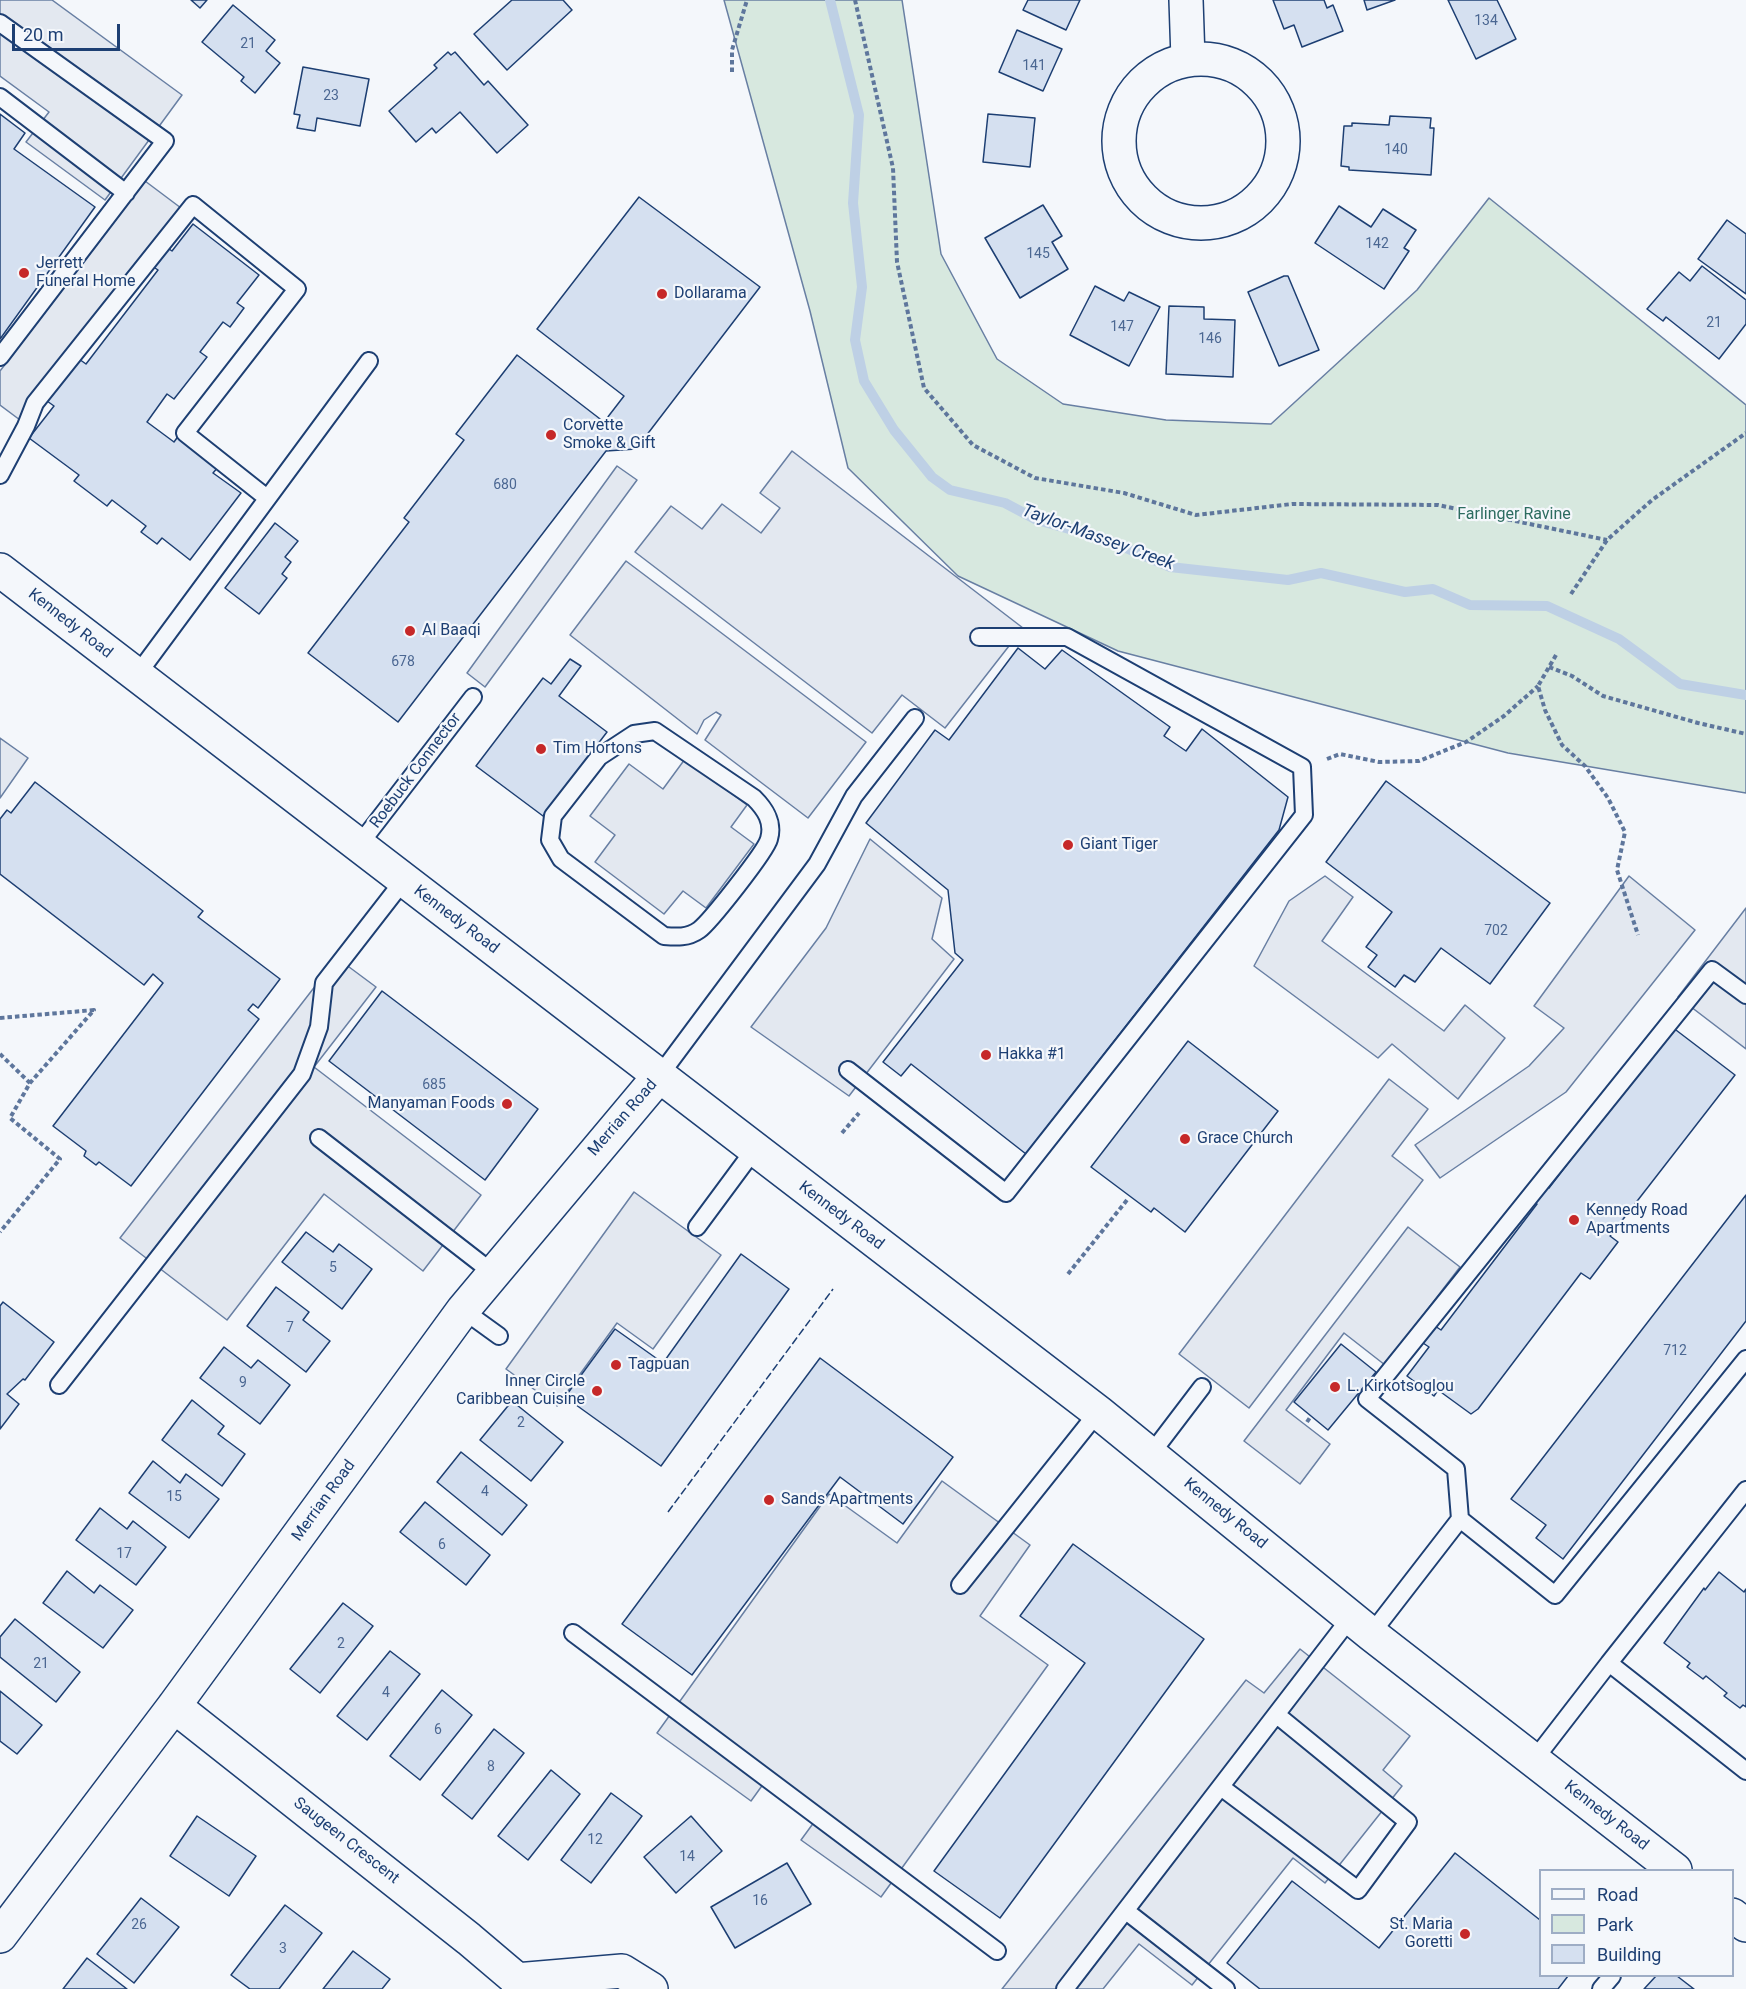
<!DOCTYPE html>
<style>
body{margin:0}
#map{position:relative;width:1746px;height:1989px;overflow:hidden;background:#f4f7fb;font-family:Roboto,sans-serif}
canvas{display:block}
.legend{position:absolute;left:1539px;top:1869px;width:195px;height:108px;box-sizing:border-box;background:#f4f7fb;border:2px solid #9eadc5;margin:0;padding:8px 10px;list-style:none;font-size:18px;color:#1d3f73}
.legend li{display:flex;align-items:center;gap:12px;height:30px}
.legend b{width:30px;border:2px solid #9eadc5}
.scale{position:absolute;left:12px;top:24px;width:108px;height:27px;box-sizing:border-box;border:3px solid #1d3f73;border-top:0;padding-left:8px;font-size:18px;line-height:21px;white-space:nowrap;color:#1d3f73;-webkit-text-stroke:4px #f4f7fb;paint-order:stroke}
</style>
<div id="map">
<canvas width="1746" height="1989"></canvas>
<ul class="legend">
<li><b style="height:8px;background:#f4f7fb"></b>Road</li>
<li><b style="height:16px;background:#d7e8df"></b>Park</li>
<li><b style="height:16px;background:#d5e0f0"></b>Building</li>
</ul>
<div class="scale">20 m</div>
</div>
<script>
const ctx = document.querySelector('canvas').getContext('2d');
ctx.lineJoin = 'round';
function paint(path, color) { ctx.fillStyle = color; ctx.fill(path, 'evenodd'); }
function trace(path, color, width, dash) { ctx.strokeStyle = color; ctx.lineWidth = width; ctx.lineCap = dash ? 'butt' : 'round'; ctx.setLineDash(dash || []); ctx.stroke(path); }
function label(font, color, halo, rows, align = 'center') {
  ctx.font = font + ' Roboto,sans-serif'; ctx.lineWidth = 4.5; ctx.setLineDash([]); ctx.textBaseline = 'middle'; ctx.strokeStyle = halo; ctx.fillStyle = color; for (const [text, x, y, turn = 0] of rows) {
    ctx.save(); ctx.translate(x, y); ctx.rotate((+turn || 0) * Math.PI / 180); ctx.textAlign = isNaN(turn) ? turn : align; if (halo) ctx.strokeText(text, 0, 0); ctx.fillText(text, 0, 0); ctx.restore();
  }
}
const green = new Path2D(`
 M724,0H902L941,254L997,359L1063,404L1166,420L1271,424L1417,290L1489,198L1746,405V793L1508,753L1118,651L958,576L848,468L810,311Z`);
paint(green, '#d7e8df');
trace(green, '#687fa3', 1.5);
const parking = new Path2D(`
 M0,0H52L182,95L105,200L26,142L49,112L0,76Z
 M145,181L181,208L20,420L0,405V371Z
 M792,451L1023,628L945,728L902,695L872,733L635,552L671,506L702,529L722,504L761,533L780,508L760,493Z
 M617,466L637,480L485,687L467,673Z
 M626,561L866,742L808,818L705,740L721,715L716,712L704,720L697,734L570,635Z
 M0,738L28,758L0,798Z
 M685,759L747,805L731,827L754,844L706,908L683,891L664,914L595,862L615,835L590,816L629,764L663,789Z
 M870,839L942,898L932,939L954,959L849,1096L751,1027L826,928Z
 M1325,876L1353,897L1322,941L1444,1031L1465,1005L1505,1038L1458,1099L1392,1044L1378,1058L1254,966L1289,901Z
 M1629,876L1695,930L1566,1092L1440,1178L1415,1145L1529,1066L1564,1028L1534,1006Z
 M1746,908V1049L1678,997Z
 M337,958L376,987L314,1067L481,1195L423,1271L324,1194L227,1320L120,1238Z
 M1389,1079L1428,1109L1392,1156L1423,1180L1249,1408L1179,1354Z
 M634,1192L721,1255L653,1349L617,1323L557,1406L506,1369Z
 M1408,1227L1460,1267L1385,1365L1344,1333L1286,1410L1330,1444L1300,1484L1244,1441Z
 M942,1481L1030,1545L980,1616L1048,1665L881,1897L801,1840L820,1814L769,1776L751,1801L657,1733L829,1494L897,1543Z
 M1300,1649L1410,1736L1383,1770L1402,1786L1325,1883L1293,1858L1192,1985L1139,1944L1103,1989H1002L1246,1680L1264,1693Z`);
paint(parking, '#e3e8f0');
trace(parking, '#687fa3', 1.5);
trace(new Path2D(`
 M830,0L859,115L853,203L862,287L855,340L864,381L894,430L932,477L950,490L1005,503L1037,520L1105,539L1170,567L1288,580L1321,573L1405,592L1433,589L1470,605L1547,606L1619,639L1680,684L1746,695`), '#bed0e5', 10);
const building = new Path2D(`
 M191,0H207L200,8Z
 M512,0H563L572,10L507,70L474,34Z
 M1028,0H1080L1066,30L1023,10Z
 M1273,0H1324L1327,8L1333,5L1343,31L1302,47L1294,25L1284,29Z
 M1364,0H1395L1367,10Z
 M1448,0H1497L1516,39L1476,59Z
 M233,5L275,40L266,51L280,63L255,93L241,81L244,77L202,42Z
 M1017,30L1062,49L1043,91L999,72Z
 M448,52L451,55L455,52L484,85L488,81L528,125L497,153L460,112L436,133L432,128L416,142L389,111L437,68L434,65Z
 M303,67L369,79L360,126L317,118L315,131L297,128L300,115L294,114Z
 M0,114L25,133L14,149L95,207L0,339Z
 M988,114L1035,118L1030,167L983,162Z
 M1390,116L1431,118L1430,128H1434L1431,175L1349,170V167L1341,166L1344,126H1352V123L1389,125Z
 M639,197L760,287L636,449L606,451L398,722L308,653L409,522L404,518L464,440L456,434L517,355L604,422L624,396L537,329Z
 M1043,205L1062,236L1052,242L1068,269L1020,298L985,238Z
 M1339,206L1371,227L1383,209L1416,230L1404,248L1409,251L1384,289L1315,243Z
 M1727,220L1746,234V294L1698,259Z
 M193,224L259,275L237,303L244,308L230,327L223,322L200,352L207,357L174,399L167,394L147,422L174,442L179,435L219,466L213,473L241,493L190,560L162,538L157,544L141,532L146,526L112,500L107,506L74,481L79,475L29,438L54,406L47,401L79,359L86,364L158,270L152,266L166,247L172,251Z
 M1702,266L1746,300V324L1719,359L1666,317L1663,321L1647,309L1679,272L1690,281Z
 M1284,276H1288L1319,350L1279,366L1248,292Z
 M1095,286L1124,301L1129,292L1160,307L1129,366L1070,335Z
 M1169,306L1204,307V319L1235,320L1233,377L1166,374Z
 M275,523L298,541L285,557L291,562L282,574L287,578L259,614L225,588Z
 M1018,648L1045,669L1062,650L1170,727L1164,736L1186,751L1202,729L1288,797L1279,830L1026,1154L911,1064L901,1076L883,1062L963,960L955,953L948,890L866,823L935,730L949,740Z
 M570,659L581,666L559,696L607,732L543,816L476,766L543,678L551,684Z
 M1386,781L1550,903L1490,984L1441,948L1415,982L1404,975L1395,987L1368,967L1377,955L1366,947L1392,912L1326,862Z
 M35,782L203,911L198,917L280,979L258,1008L253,1004L248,1010L259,1019L131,1186L99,1162L96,1165L84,1156L86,1151L53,1126L163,983L153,974L144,985L0,874V819L7,810L11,813Z
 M382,991L538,1109L485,1180L329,1061Z
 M1672,1027L1735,1075L1610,1236L1618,1242L1590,1279L1581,1273L1478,1409L1471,1414L1438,1390L1434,1396L1407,1376L1429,1347L1423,1343L1425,1339L1435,1326L1441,1330L1537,1204L1531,1199L1543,1184L1549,1188Z
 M1188,1041L1278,1111L1185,1232L1154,1208L1151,1212L1091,1167Z
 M1746,1195V1321L1563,1559L1536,1538L1546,1525L1511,1499Z
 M306,1232L333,1252L339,1244L372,1269L342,1309L282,1262Z
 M741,1254L789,1289L661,1466L565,1397L615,1329L663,1363Z
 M276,1287L309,1312L303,1320L330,1341L306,1372L247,1326Z
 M3,1302L54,1342L25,1380L23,1379L7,1394L19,1404L0,1429V1306Z
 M1341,1344L1376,1372L1328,1430L1294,1402Z
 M224,1347L251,1368L258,1360L290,1385L260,1424L200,1378Z
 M820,1358L953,1457L903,1524L840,1477L692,1675L622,1624Z
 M192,1400L224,1426L218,1434L245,1454L222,1486L162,1440Z
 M512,1401L563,1442L531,1481L480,1440Z
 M461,1452L527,1505L502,1535L437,1482Z
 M153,1461L180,1483L186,1474L219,1499L189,1538L129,1493Z
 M425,1502L490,1555L466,1585L400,1532Z
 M100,1508L127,1529L133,1521L166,1547L136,1585L76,1540Z
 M1073,1544L1204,1639L1000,1918L934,1871L1085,1663L1020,1616Z
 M67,1571L94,1593L100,1585L133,1610L103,1648L43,1603Z
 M1719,1572L1744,1592L1746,1589V1707L1743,1705L1740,1708L1724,1696L1727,1693L1706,1676L1703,1679L1687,1667L1690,1663L1664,1643L1704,1588L1705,1590Z
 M343,1603L373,1626L320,1693L290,1669Z
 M15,1619L80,1672L56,1702L0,1657V1637Z
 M390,1651L420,1674L367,1740L337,1716Z
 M442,1690L472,1715L420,1780L390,1756Z
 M0,1691L42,1725L17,1754L0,1741Z
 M494,1729L524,1753L472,1819L442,1795Z
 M551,1770L580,1794L528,1860L498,1836Z
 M611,1793L642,1816L591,1883L561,1860Z
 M197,1816L256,1856L229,1896L170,1856Z
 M691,1816L722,1851L676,1893L644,1857Z
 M1455,1853L1540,1920V1976H1568L1558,1989H1260L1227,1963L1292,1881L1379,1948Z
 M787,1863L811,1904L735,1948L711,1907Z
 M141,1898L179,1927L134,1983L97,1954Z
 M285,1905L322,1933L279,1989H250L231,1975Z
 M353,1951L390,1979L382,1989H323Z
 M87,1958L127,1989H63Z
 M1656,1976H1677L1694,1989H1644Z`);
paint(building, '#d5e0f0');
trace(building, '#1d3f73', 1.5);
const lane = new Path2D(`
 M0,23L165,141L0,357
 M0,97L126,193
 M0,475L26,426L35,403L193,205L297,289L185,433L267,498
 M137,675L369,361
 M655,731L754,798C765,809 774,822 769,839C766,851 710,922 699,930C688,938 676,937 664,936L561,859L550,840L553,816L599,757L634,734Z
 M359,845L473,697
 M848,1070L1006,1193L1304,815L1302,767L1067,637H979
 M660,1075L817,864L854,796L915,718
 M319,1138L493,1273
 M697,1227L754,1150
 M463,1310L499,1336
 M59,1385L302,1074L319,1027L324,983L404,880
 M1151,1454L1202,1387
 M1746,1490L1609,1663L1746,1771
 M1460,1519L1456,1469L1367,1399L1712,970L1746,995
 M960,1585L1098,1412
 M573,1633L997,1951
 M1371,1634L1460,1519L1555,1595L1746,1359
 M1534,1760L1609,1663
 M1221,1787L1358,1890L1408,1822L1277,1715
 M1126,1911L1226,1989
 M1065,1989L1351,1617
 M1601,1989L1612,1976`);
const street = new Path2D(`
 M1186,0L1188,59
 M1119 141a82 82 0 1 1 164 0a82 82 0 1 1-164 0Z
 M174,1706L469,1939L528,1989
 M0,1936L174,1706L463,1310L660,1075
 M516,1980L622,1971L651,1989`);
const secondary = new Path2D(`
 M0,570L1098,1412L1371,1634L1675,1870
 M1732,1915L1746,1925`);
trace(lane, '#1d3f73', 20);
trace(street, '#1d3f73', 36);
trace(secondary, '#1d3f73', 36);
trace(new Path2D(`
 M855,0L893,168L897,262L924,388L973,445L1035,478L1124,493L1196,515L1292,504L1438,505L1607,540
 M732,72V50L747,0
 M1571,594L1607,540L1652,500L1746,433
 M1556,655L1538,686L1545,710L1562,745L1585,766L1608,798L1625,832L1617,870L1638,935
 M1549,667L1572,676L1603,696L1698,723L1746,734
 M1327,759L1340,754L1379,762L1419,761L1466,742L1504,716L1538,686
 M0,1018L94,1010L30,1083L10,1118L60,1159L0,1232
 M0,1054L30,1083
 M842,1133L859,1113
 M1068,1274L1127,1200
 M1307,1422L1311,1416`), '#5e769c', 4, [4.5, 3]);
trace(lane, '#f4f7fb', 16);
trace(street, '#f4f7fb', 33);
trace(secondary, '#f4f7fb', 33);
trace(new Path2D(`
 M668,1512L833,1289`), '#1d3f73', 1.5, [8, 3]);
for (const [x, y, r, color] of [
 [24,273,6,"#c62828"],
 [662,294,6,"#c62828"],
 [551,435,6,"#c62828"],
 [410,631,6,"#c62828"],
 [541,749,6,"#c62828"],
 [1068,845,6,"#c62828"],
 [986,1055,6,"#c62828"],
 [507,1104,6,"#c62828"],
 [1185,1139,6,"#c62828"],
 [1574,1220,6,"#c62828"],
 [616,1365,6,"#c62828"],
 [1335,1387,6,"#c62828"],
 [597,1391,6,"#c62828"],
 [769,1500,6,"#c62828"],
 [1465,1934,6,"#c62828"]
]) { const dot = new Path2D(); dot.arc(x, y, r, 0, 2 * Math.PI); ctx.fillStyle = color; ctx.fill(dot); trace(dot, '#f4f7fb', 2); }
label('14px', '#4b6792', null, [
 ["134",1486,21],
 ["21",248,44],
 ["141",1034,66],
 ["23",331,96],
 ["140",1396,150],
 ["142",1377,244],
 ["145",1038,254],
 ["21",1714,323],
 ["147",1122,327],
 ["146",1210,339],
 ["680",505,485],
 ["678",403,662],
 ["702",1496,931],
 ["685",434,1085],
 ["5",333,1268],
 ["7",290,1328],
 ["712",1675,1351],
 ["9",243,1383],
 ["2",521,1423],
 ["4",485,1492],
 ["15",174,1497],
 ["6",442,1545],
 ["17",124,1554],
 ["2",341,1644],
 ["21",41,1664],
 ["4",386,1693],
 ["6",438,1730],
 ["8",491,1767],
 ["12",595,1840],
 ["14",687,1857],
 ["16",760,1901],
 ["26",139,1925],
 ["3",283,1949]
]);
label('16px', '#1d3f73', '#f4f7fb', [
 ["Jerrett",36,264],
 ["Funeral Home",36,282],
 ["Dollarama",674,294],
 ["Corvette",563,426],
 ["Smoke & Gift",563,444],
 ["Al Baaqi",422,631],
 ["Tim Hortons",553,749],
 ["Giant Tiger",1080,845],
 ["Hakka #1",998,1055],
 ["Manyaman Foods",495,1104,"right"],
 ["Grace Church",1197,1139],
 ["Kennedy Road",1586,1211],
 ["Apartments",1586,1229],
 ["Tagpuan",628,1365],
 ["Inner Circle",585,1382,"right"],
 ["Caribbean Cuisine",585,1400,"right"],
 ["L. Kirkotsoglou",1347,1387],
 ["Sands Apartments",781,1500],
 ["St. Maria",1453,1925,"right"],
 ["Goretti",1453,1943,"right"]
], 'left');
label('16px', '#2c6c60', '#f4f7fb', [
 ["Farlinger Ravine",1514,515]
]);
label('16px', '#1d3f73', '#f4f7fb', [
 ["Kennedy Road",70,624,38],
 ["Roebuck Connector",416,771,-53],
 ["Kennedy Road",456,920,37],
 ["Merrian Road",623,1118,-49],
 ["Kennedy Road",841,1216,37],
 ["Merrian Road",324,1501,-54],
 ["Kennedy Road",1225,1514,39],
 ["Kennedy Road",1606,1816,38],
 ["Saugeen Crescent",346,1841,38]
]);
label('italic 18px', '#1d3f73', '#f4f7fb', [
 ["Taylor-Massey Creek",1098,538,20]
]);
</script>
